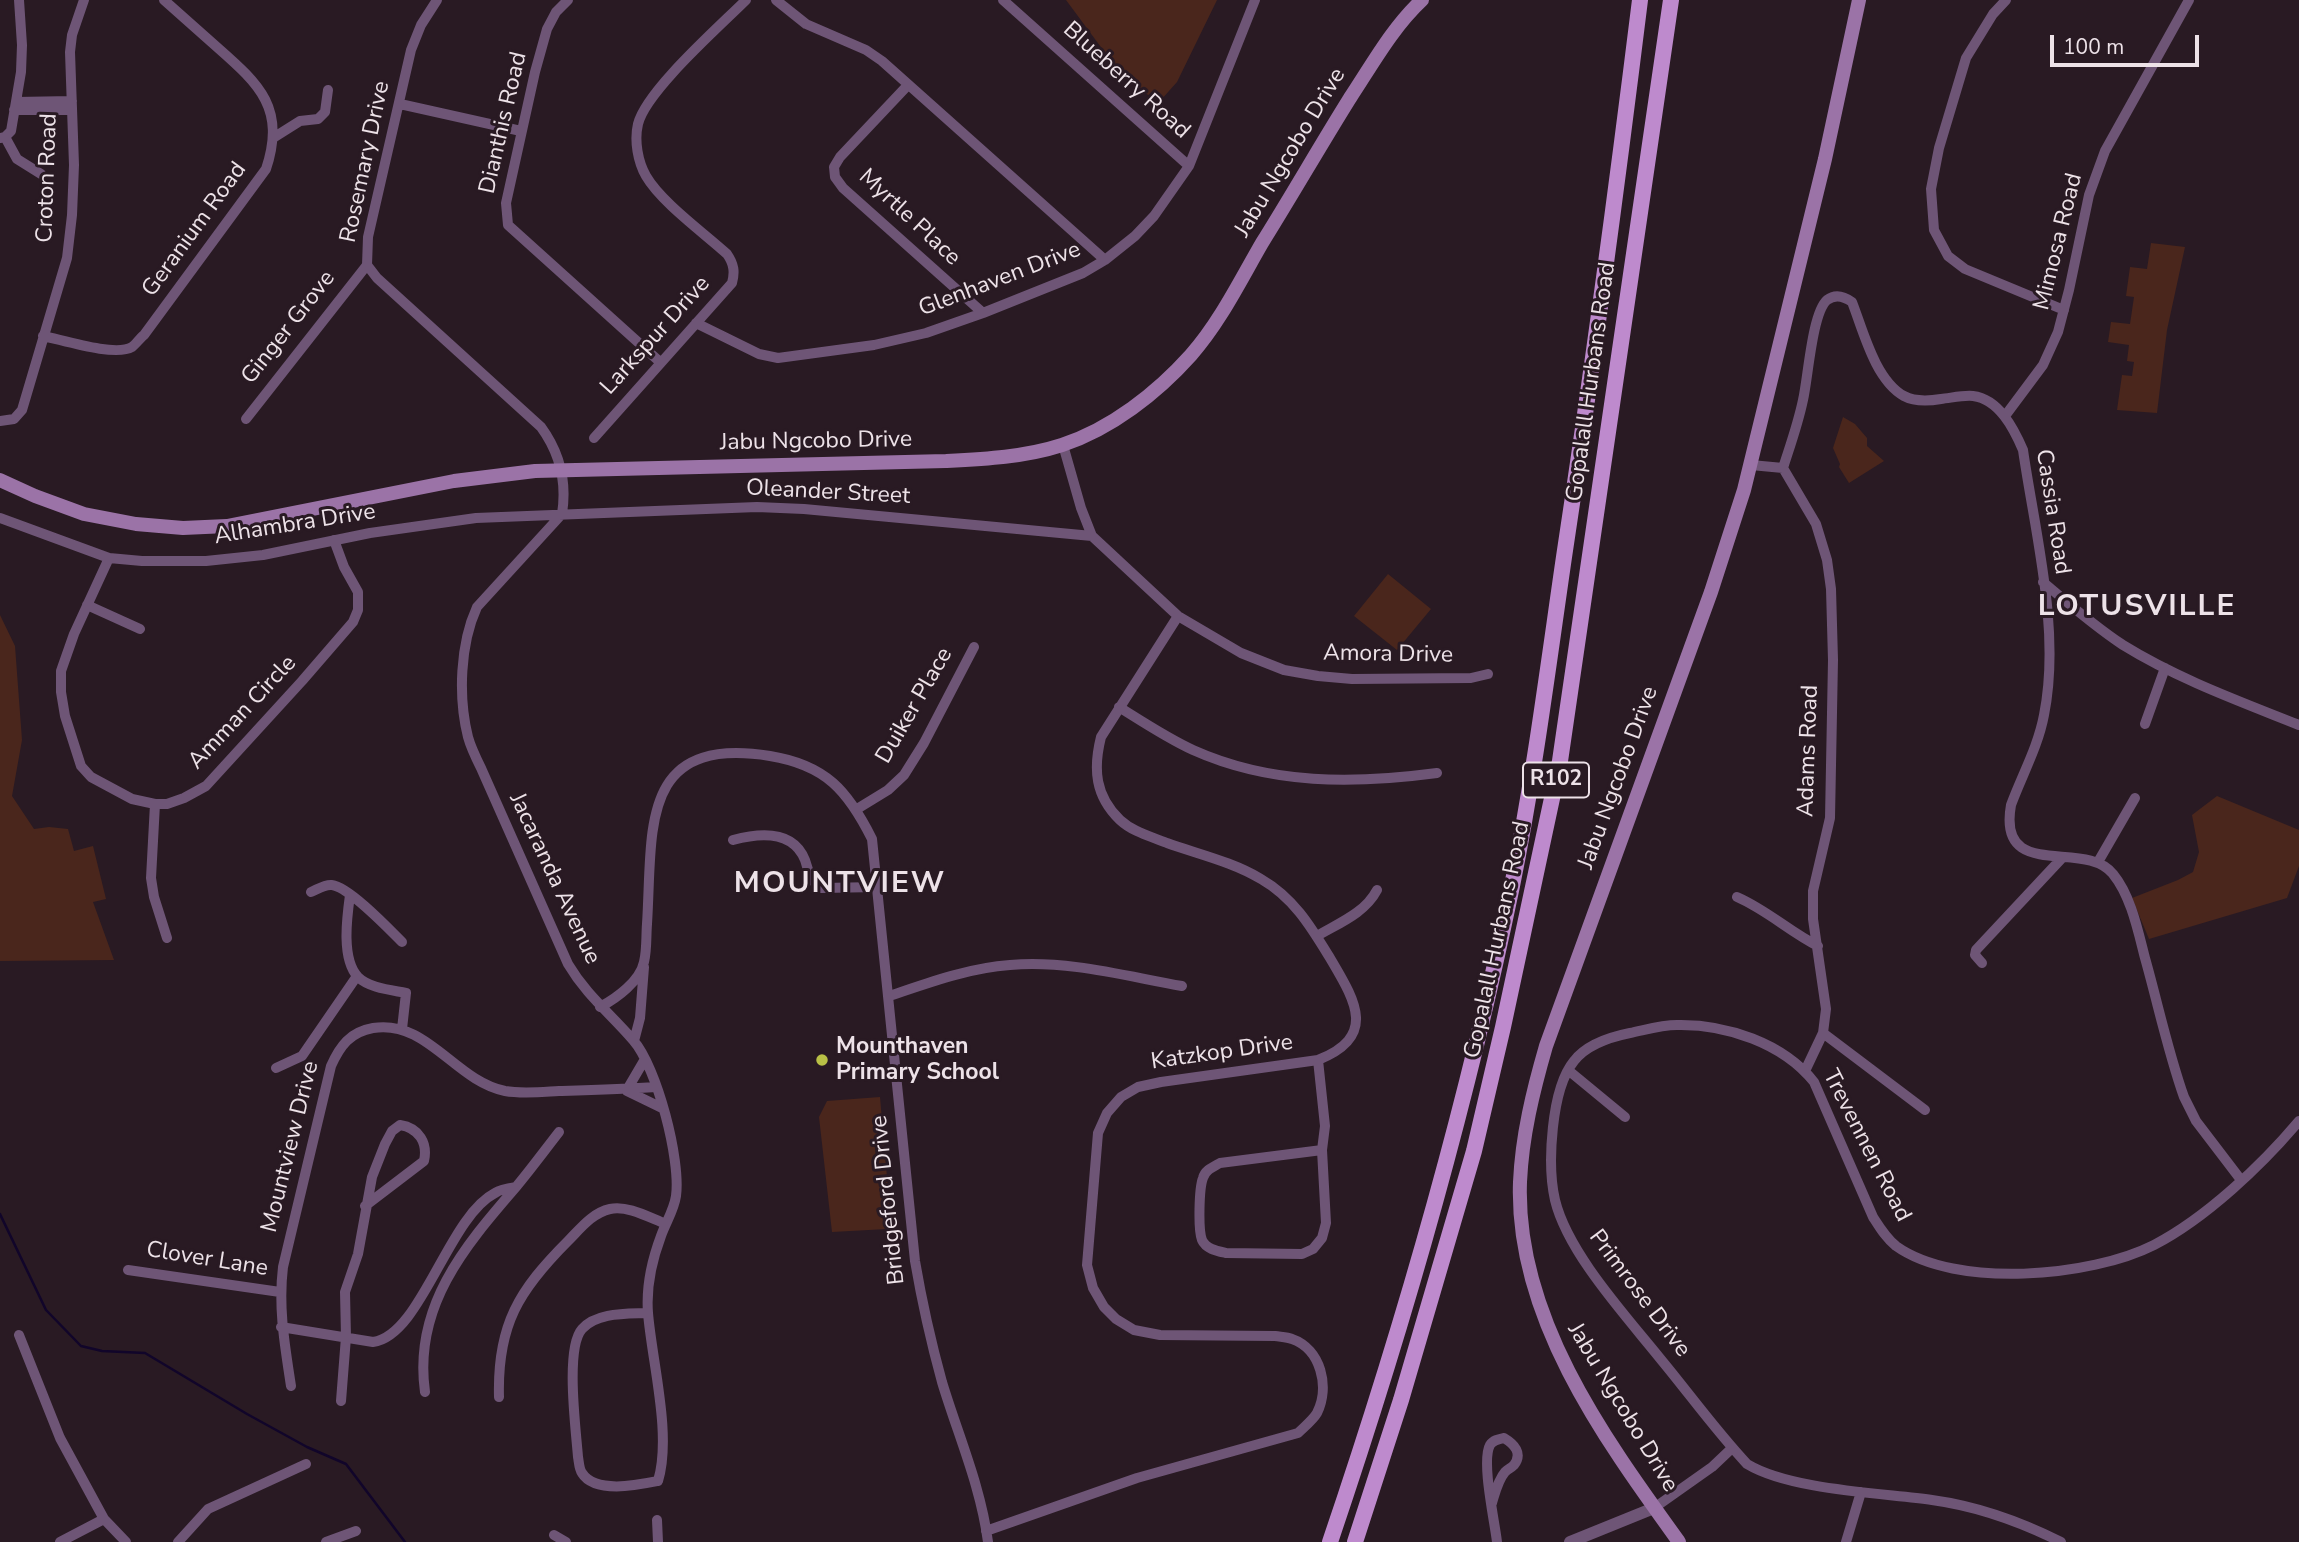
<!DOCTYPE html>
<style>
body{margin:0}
#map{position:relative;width:2299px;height:1542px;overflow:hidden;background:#291a23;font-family:"Nunito Sans",sans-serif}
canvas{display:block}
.scale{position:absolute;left:2050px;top:35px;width:149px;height:32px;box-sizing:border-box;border:4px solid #ede2e8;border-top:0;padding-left:9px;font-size:21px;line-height:24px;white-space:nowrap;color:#ede2e8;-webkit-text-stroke:5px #291a23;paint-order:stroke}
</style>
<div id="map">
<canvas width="2299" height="1542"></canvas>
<div class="scale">100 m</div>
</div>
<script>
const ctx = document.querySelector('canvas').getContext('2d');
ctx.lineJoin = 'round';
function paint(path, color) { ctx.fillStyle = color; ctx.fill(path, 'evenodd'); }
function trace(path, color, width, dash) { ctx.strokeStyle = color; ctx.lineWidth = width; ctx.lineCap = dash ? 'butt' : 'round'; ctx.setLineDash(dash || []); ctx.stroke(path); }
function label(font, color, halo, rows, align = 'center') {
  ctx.font = font + ' "Nunito Sans",sans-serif'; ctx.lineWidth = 6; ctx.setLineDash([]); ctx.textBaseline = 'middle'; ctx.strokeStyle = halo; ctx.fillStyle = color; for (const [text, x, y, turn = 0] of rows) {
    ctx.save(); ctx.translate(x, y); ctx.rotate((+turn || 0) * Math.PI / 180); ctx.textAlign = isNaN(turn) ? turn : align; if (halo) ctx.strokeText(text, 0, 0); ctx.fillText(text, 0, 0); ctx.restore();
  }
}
paint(new Path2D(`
 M1066,0H1217L1177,82L1161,100L1139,91L1109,58Z
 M2151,243L2185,247L2167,330L2157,413L2117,410L2122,375L2132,376L2134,362L2127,361L2129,345L2108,342L2111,322L2130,324L2134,297L2126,296L2130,267L2147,269Z
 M1843,417L1855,424L1867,438V446L1884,461L1849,483L1839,467L1840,464L1833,448Z
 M1388,574L1431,609L1397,650L1354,616Z
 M0,615L15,646L22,740L12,796L34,829L49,827L68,829L74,851L93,846L106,899L93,902L114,960L0,961Z
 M2217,796L2299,830V866L2287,898L2149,939L2132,898L2178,880L2193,872L2199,852L2192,815Z
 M880,1097L891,1223L887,1229L832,1232L819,1117L827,1101Z`), '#4a261c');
trace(new Path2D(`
 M0,1214L46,1310L81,1346L102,1351L145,1353L247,1414L307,1447L346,1464L405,1542`), '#11052a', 2.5);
trace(new Path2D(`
 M437,0L421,25L411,50L368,237L367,265L377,278L541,427C560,453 567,482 562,514L477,607C460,644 458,697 468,737C471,748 476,758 481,768L568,964C587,996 610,1013 633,1040C657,1067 681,1160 676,1196C674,1210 666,1222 661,1236C652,1260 646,1287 648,1313C652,1362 672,1435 658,1481C638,1485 595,1494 582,1473C579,1469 579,1462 578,1457C576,1430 565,1348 582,1329C597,1312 627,1314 648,1313
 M568,0L556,12L547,29L535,72L506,203L508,225L660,362
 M776,0L806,24L866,50L882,61L1105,260
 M1003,0L1189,166
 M2006,0L1993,14L1966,58L1939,148L1931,189L1934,230L1948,256L1965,269L2064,310
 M908,85L840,157L834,167L835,177L843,188L983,313
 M16,102L72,101
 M400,104L521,131
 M14,110H72
 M5,137L17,159L41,174
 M0,138L5,137L11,131L21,72L22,45L19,0
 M273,138L300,121L318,119L325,112L328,90
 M696,323L759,354L778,358L874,345L926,333L983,313L1083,273L1105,260L1135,236L1154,216L1189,166L1255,0
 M43,336C63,340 115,357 132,347C136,344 140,338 144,335L266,169C286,109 260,85 218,48C200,32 182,16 164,0
 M2005,416L2043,365L2058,332L2069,290L2089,195L2105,151L2189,0
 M246,419L367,265
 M0,421L14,419L22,410L67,258L72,215L74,165L70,52L72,35L84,0
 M594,438L732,283C735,272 734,264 727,254C704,233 661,202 646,176C638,162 634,141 638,124C646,91 719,27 746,0
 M1063,445L1081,508L1092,536L1178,616L1241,653L1284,670L1318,676L1352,679L1471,678L1488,674
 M1751,465L1783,468
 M1783,468C1790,446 1798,424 1803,400C1808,379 1812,313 1827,300C1836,293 1845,297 1852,302C1863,330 1875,380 1904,396C1915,402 1929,401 1941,399C1951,398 1963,395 1973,396C1999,399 2014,429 2023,450C2035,533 2061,631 2044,715C2038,747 2022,775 2011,805C1997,883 2085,838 2113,874C2131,896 2138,931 2145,958C2158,1004 2168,1052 2184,1097L2196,1121L2241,1180
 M1783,468L1816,524L1827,560L1831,589L1833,660L1830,818L1813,891V919L1826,1009L1823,1033L1805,1071
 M0,518L109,558L142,561H206L263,555L370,533L476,518L757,507L804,509L1092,536
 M109,558L74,634L61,671V692L65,716L81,766L91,777L132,799L155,804H167L184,798L206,786L302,681L353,622L358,610V592L344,567L334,540
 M2043,582C2069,604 2094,626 2123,645C2178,679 2239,701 2299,725
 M87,605L140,629
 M1119,707C1143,722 1167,738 1193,750C1271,785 1354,784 1437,773
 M2145,724L2165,668
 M155,804L151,878L154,897L167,938
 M857,809L888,790L904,775L924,743L974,647
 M733,840C759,833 793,830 805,860C809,872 810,881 821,888L878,887
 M2098,862L2135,798
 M311,892C318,889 325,884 332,885C349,887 389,929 402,942
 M350,895C347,917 341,959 358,977C369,988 391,990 406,993L402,1029
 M1737,897C1767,910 1790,932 1818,946
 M1317,936C1339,923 1365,913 1377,890
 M1982,963L1975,955L1976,950L2062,858
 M889,996C928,983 968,968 1010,965C1068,960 1125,976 1182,986
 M600,1007C617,998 640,981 644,962C647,950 646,936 647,924C653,830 638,735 770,756C826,765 848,791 872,839L915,1261C922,1302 931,1342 942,1382C958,1435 981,1487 988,1542
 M1823,1033L1925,1110
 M634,1041L640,1018L644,967
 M1318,1060L1325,1126L1322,1150L1326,1223L1322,1238L1313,1249L1302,1254L1226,1253C1217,1251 1206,1249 1202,1240C1198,1230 1199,1188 1203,1178C1205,1170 1213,1167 1220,1163L1322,1150
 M276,1068L302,1056L357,976
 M1568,1070L1625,1117
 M628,1088L645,1059
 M627,1091L662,1108
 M128,1270L280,1292
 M281,1327L373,1342C421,1336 448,1217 495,1193C501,1189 509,1188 516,1187
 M19,1335L60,1438L104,1519L126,1542
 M291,1386C285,1346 278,1308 283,1267L331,1066C340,1046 350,1032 373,1028C427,1019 455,1081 505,1091C522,1094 541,1092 559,1091C591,1090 624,1089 656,1087
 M425,1392C413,1307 464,1247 516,1187C531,1169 545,1150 559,1132
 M499,1397C497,1325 519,1290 568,1241C580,1229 592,1213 610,1209C628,1205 650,1218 666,1224
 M341,1401L346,1337L345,1292L358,1254L372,1177L385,1144L392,1131L400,1125C419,1128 428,1143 424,1161L365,1206
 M1492,1503C1495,1493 1498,1480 1505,1472C1509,1468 1510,1469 1514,1465C1523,1453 1514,1444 1504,1438C1499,1439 1493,1440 1490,1445C1481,1461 1495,1523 1497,1542
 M1654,1508L1712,1467L1732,1448
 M657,1520L658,1542
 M986,1531L1137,1478L1298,1433C1304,1427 1313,1420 1317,1413C1330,1387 1321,1349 1292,1339C1287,1337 1281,1337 1275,1336L1160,1335L1134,1330L1116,1319L1104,1307L1093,1288L1087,1265L1098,1133L1107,1113L1121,1097L1138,1087L1161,1082L1318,1060C1379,1036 1354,999 1330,958C1311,927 1294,898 1261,879C1233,862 1198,854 1167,843C1150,836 1133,832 1120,820C1095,796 1093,769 1101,737L1178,616
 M554,1535L566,1542
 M60,1542L104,1519
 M178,1542L208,1509L306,1464
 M326,1542L356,1531
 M1846,1542L1861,1492
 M2061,1542C2021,1522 1976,1506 1932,1500C1881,1493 1790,1490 1747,1464C1717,1432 1691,1396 1663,1362C1628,1318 1568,1254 1555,1200C1547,1165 1551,1089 1574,1061C1587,1044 1610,1037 1630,1033C1645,1030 1661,1025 1677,1025C1726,1024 1783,1043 1814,1082L1873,1217C1880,1228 1886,1238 1896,1246C1956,1289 2091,1277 2154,1245C2206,1218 2262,1165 2299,1121`), '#6e5576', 10);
trace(new Path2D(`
 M1570,1542L1654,1508`), '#6e5576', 12);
trace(new Path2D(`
 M0,480L35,496L84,514L136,524L183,528L227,526L454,481L535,471L946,461C985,459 1025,457 1062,445C1111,429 1157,393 1191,355C1220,322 1240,281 1262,243C1292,195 1320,146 1350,98C1372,65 1392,28 1422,0
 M1679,1542C1604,1438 1515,1316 1520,1182C1522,1136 1533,1091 1546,1046L1711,592L1744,490L1825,159L1859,0`), '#9b73a7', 14);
trace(new Path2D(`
 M1330,1542C1403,1327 1466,1108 1512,886C1534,777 1548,667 1564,557C1592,372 1617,186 1640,0
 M1355,1542L1401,1400L1474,1151L1503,1027L1560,761L1671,0`), '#be8acd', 16);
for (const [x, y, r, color] of [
 [822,1060,7,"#b9c046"]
]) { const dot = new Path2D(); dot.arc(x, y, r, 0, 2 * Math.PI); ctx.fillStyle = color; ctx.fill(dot); trace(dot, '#291a23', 2.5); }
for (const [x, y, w] of [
 [1556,780,66]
]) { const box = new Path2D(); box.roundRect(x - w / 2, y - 17.5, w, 35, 5); ctx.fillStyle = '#291a23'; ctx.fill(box); trace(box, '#ede2e8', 2); }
label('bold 21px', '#ede2e8', null, [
 ["R102",1556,780]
]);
label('23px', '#ede2e8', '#291a23', [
 ["Blueberry Road",1126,81,42],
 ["Dianthis Road",504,123,-77],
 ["Jabu Ngcobo Drive",1291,153,-59],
 ["Rosemary Drive",366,162,-78],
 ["Croton Road",48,178,-88],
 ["Myrtle Place",909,218,43],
 ["Geranium Road",195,230,-54],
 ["Mimosa Road",2059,242,-76],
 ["Glenhaven Drive",1000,280,-21],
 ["Ginger Grove",289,328,-52],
 ["Larkspur Drive",656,336,-48],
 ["Gopalall Hurbans Road",1592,382,-82],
 ["Jabu Ngcobo Drive",816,442,-1],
 ["Oleander Street",828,493,3],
 ["Cassia Road",2052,512,81],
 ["Alhambra Drive",295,525,-9],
 ["Amora Drive",1388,655,1],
 ["Duiker Place",915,706,-60],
 ["Amman Circle",243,713,-47],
 ["Adams Road",1809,751,-88],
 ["Jabu Ngcobo Drive",1619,778,-70],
 ["Jacaranda Avenue",554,879,65],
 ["Gopalall Hurbans Road",1498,940,-78],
 ["Katzkop Drive",1222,1053,-8],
 ["Trevennen Road",1866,1146,63],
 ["Mountview Drive",291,1147,-76],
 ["Bridgeford Drive",889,1200,-96],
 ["Clover Lane",207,1260,9],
 ["Primrose Drive",1639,1294,53],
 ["Jabu Ngcobo Drive",1622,1408,59]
]);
label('bold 23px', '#ede2e8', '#291a23', [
 ["Mounthaven",836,1047],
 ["Primary School",836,1073]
], 'left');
ctx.letterSpacing = '2px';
label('bold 30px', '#ede2e8', '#291a23', [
 ["LOTUSVILLE",2137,608],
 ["MOUNTVIEW",840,885]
]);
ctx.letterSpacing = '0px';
</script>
